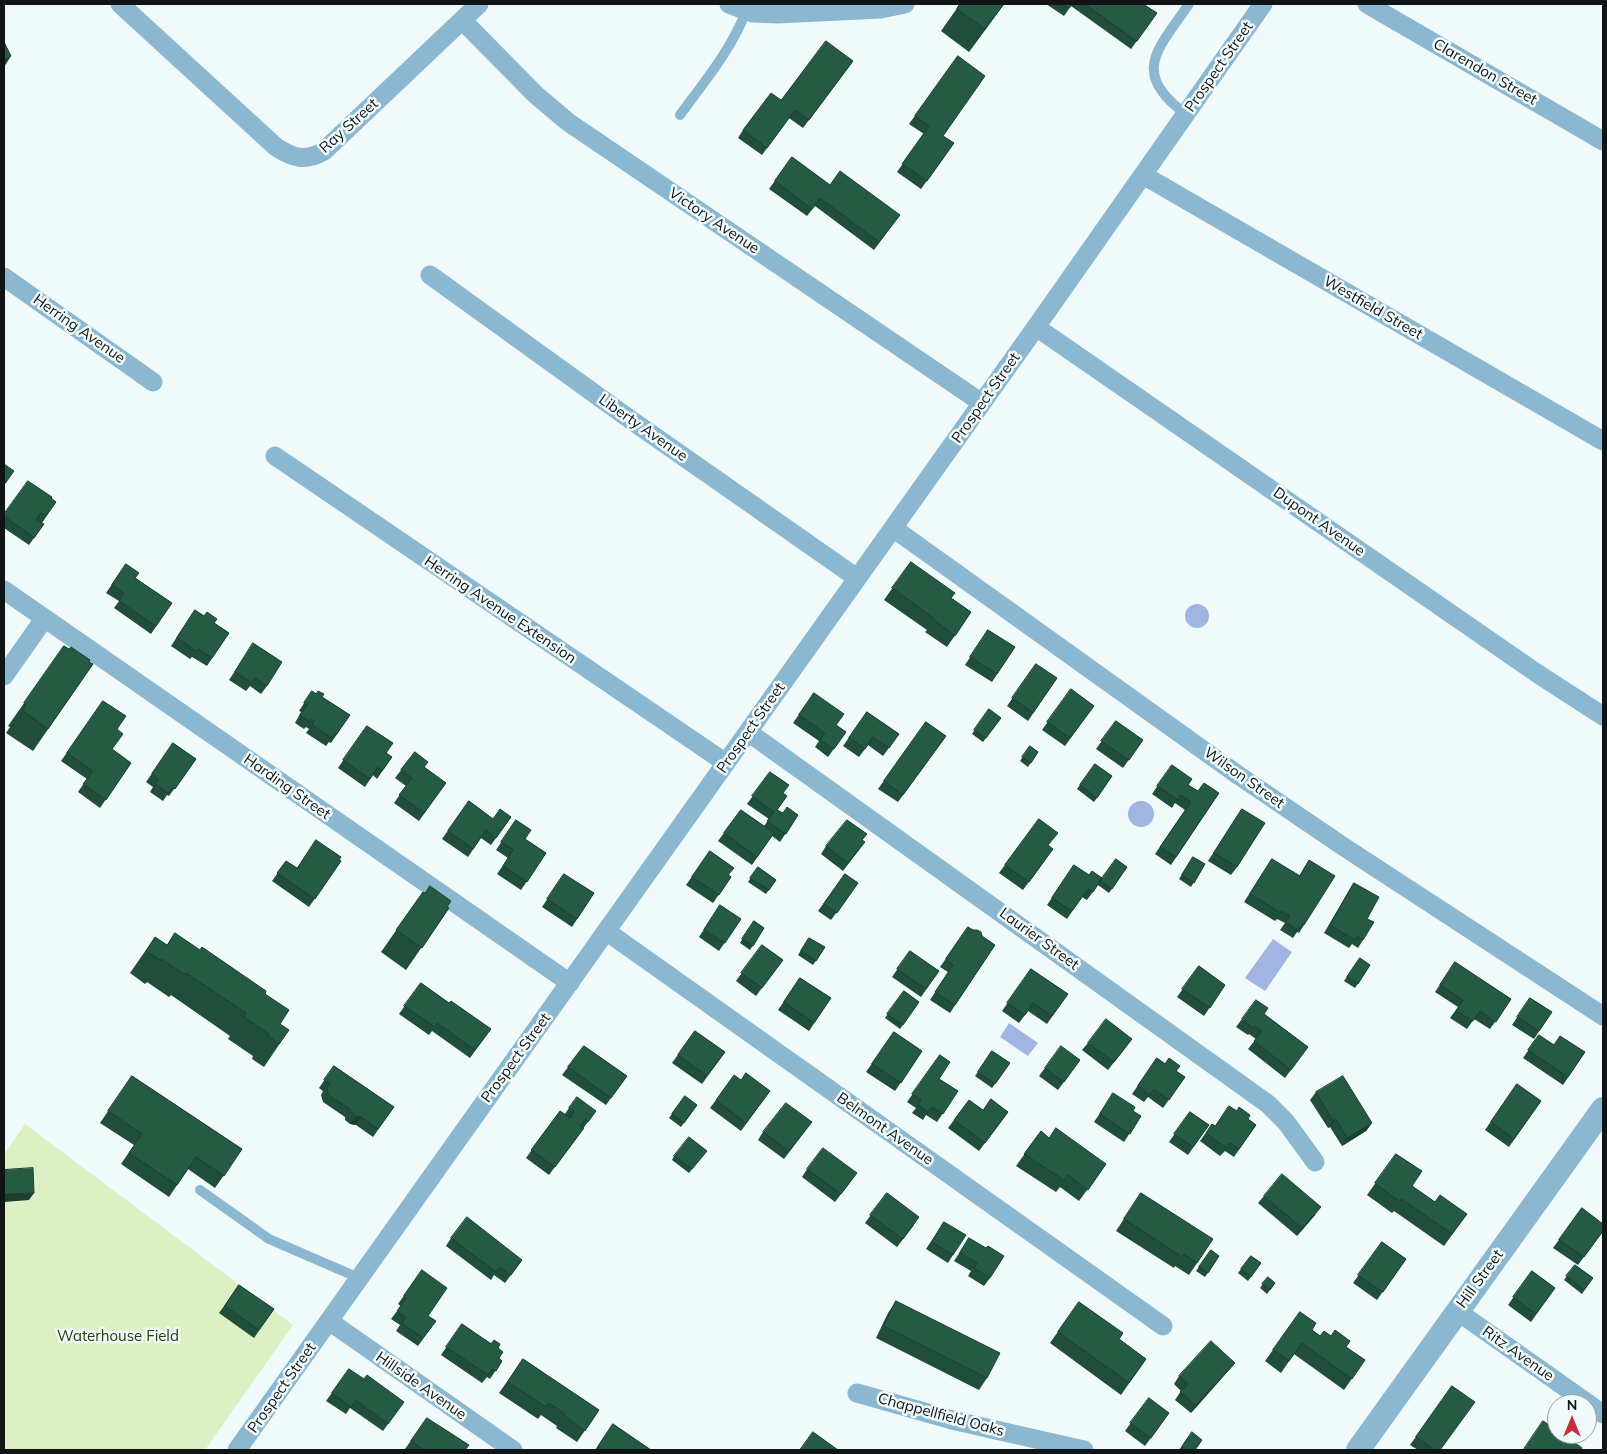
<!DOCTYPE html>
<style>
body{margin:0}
#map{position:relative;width:1607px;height:1454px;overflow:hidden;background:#f0fafa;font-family:Mulish,sans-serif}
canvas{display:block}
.frame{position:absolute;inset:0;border:5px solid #111414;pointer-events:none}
.north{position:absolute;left:1547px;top:1394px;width:50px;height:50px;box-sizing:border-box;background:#f0fafa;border:1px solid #979e9e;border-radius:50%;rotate:0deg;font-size:14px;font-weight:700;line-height:20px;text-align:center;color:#111414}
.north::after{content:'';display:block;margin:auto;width:18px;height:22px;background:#c3333c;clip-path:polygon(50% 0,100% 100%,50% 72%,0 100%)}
</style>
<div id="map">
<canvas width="1607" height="1454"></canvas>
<div class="frame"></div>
<div class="north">N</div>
</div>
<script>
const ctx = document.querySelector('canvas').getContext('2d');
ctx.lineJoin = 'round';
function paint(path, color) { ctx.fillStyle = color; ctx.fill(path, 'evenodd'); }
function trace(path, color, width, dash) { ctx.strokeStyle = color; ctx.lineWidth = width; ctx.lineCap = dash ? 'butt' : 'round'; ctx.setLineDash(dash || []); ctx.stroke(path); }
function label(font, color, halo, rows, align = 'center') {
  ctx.font = font + ' Mulish,sans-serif'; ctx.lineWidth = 5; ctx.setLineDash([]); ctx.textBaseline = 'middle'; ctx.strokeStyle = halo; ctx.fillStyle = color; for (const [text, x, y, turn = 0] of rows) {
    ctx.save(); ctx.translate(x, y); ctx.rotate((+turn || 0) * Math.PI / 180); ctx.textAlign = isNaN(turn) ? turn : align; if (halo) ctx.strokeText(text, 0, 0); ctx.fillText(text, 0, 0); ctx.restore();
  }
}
paint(new Path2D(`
 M25,1124L293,1325L205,1450H4V1152L5,1153Z`), '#dcf0c4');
paint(new Path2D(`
 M1185 616a12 12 0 1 1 24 0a12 12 0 1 1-24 0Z
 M1128 814a13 13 0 1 1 26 0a13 13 0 1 1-26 0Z
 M1273,939L1292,952L1265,991L1245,978Z
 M1009,1023L1038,1043L1028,1056L1000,1037Z`), '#a1b5e3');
trace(new Path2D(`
 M1186,114C1129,73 1159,48 1189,4
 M680,115C704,82 732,49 746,11
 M200,1190L269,1239L359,1278`), '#8bb8d0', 10);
trace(new Path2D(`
 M120,4L276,147C293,158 305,162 324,151L479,4
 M729,4L753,13L778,14L881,9L905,4
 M1367,4L1603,141
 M462,20L536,95L568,122L982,403
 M1143,175L1603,441
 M430,275L631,420L857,578
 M4,277L153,382
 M1036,327L1538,674L1603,716
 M275,456L726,763
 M893,528L1238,775L1344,847L1603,1016
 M4,590L570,983
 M4,676L44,619
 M748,732L1268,1104L1286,1122L1315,1162
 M606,931L1163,1326
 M1457,1311L1603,1414
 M329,1321L513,1450
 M857,1393L956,1421L1084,1450
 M237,1450L1036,327L1263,4`), '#8bb8d0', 19);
trace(new Path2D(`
 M1358,1450L1603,1109`), '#8bb8d0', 24);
paint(new Path2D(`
 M960,4H1004L969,52L941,31Z
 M1046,4H1143L1157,13L1131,49L1071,6L1064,16Z
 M958,56L943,136L954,143L921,189L897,172L924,134L909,124Z
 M853,61L803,128L789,118L762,155L738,138L743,130L781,100Z
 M792,157L830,185L900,215L874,250L815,206L807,216L769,189Z
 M51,498L56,502L42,523L44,524L29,545L4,528V514Z
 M911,562L951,598L971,612L947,647L925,632L927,630L884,600Z
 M126,564L135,578L172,603L151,634L114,608L119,601L106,593Z
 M195,610L229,633L207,666L192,657L190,659L171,646Z
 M988,630L1015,647L992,682L965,665Z
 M253,644L267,686L261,694L250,686L246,691L229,680Z
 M64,646L93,664L33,751L6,733L10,727L8,726Z
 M1036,664L1057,678L1028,721L1007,706Z
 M1071,689L1094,706L1065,746L1042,730Z
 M312,691L322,697L350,715L331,743L329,742L326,746L306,733L309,729L306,727L304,729L295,723L301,712L299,711Z
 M814,693L836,725L846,732L828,757L815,747L819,741L793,723Z
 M103,701L117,729L112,749L131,763L100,808L78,792L87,779L61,761Z
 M989,709L1001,718L983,742L972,734Z
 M867,712L899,734L883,756L868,745L859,757L843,746Z
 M1116,721L1143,740L1123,768L1096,749Z
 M926,722L946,736L898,802L878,789Z
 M367,726L386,753L392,757L377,779L373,775L365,787L338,768Z
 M173,743L196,759L169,796L167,795L163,801L150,792L153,787L146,782Z
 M1030,746L1038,752L1028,767L1020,761Z
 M415,752L424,767L446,783L419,821L394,803L406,786L395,778Z
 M1095,764L1112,776L1094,802L1077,789Z
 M1172,765L1188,785L1198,791L1219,793L1171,865L1155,854L1185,810L1175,803L1172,808L1152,794Z
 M770,772L783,793L777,810L783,813L798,815L780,842L772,836L752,865L718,841L741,810L764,826L769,819L747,804Z
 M469,801L493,819L511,817L491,845L481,838L468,857L442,839Z
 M1242,809L1237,867L1231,875L1208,861Z
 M1039,819L1048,846L1053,849L1023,890L999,873Z
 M516,820L525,839L546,853L521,890L497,874L508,858L496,850Z
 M862,840L859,850L843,871L821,854L826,846Z
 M710,851L729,875L731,877L713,903L686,885Z
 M1193,857L1205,864L1191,887L1179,879Z
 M1272,859L1299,876L1309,860L1304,925L1299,933L1297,932L1293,938L1280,930L1285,923L1277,919L1275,921L1244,902Z
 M339,860L341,861L309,907L272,881L286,861L296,868Z
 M1074,865L1089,875L1102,878L1127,867L1109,893L1098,885L1087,900L1082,897L1067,919L1047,905Z
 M758,867L776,880L766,894L748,882Z
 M564,874L594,893L572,927L542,907Z
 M845,874L858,883L831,920L818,911Z
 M1354,883L1367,919L1363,940L1358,948L1352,944L1349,948L1324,933L1349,891Z
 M423,892L449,908L406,970L381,952Z
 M720,905L741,919L719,951L699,937Z
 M754,921L764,928L750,950L740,943Z
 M968,927L995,945L950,1013L930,1000L948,972L940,967Z
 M155,937L167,945L265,994L280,1024L289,1030L264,1067L252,1059L253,1056L228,1039L230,1036L171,995L169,997L147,982L145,984L130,973Z
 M809,938L825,947L813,965L798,955Z
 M762,945L783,960L756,996L736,981Z
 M910,951L939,971L921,997L892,977Z
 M1360,958L1370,965L1355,988L1344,981Z
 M1455,962L1511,999L1490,1029L1474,1019L1467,1029L1450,1018L1458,1007L1435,992Z
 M1199,966L1225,985L1204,1016L1177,997Z
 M1031,969L1068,994L1047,1024L1028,1011L1019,1023L1002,1011Z
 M800,978L831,998L809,1031L778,1010Z
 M421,983L449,1003L491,1029L470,1058L432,1031L429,1035L399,1014Z
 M904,991L919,1002L900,1029L885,1018Z
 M1530,998L1552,1012L1534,1039L1512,1025Z
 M1264,1014L1308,1047L1285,1078L1248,1049L1256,1039L1249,1034L1248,1035L1236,1027L1242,1019Z
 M695,1031L725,1052L702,1084L672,1063Z
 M894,1032L922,1051L895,1091L866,1072Z
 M1539,1035L1553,1045L1585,1052L1563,1085L1523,1058Z
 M1132,1039L1108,1070L1082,1050L1088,1043Z
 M584,1046L627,1076L606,1105L562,1075Z
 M992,1051L1010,1063L992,1088L975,1076Z
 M940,1055L939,1079L958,1091L937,1122L926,1115L923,1120L912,1113L916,1108L907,1102Z
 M1157,1058L1185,1077L1163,1108L1148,1097L1144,1102L1132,1094Z
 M1080,1060L1058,1090L1039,1076L1045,1068Z
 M334,1066L394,1107L373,1137L356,1125L350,1124L345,1120V1117L323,1102L321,1095L323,1091L319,1088Z
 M132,1076L242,1149L215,1188L188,1169L169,1197L121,1164L134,1145L100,1123Z
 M741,1080L770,1091L741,1131L710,1108L716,1100Z
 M1517,1084L1541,1101L1509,1147L1485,1130Z
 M1316,1092L1372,1123L1366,1131L1342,1146L1330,1127L1328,1128L1310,1100Z
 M1113,1094L1133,1111L1141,1116L1124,1142L1094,1122Z
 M685,1096L697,1105L681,1127L669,1118Z
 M569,1108L596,1111L549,1175L526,1158L560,1111L565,1114Z
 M983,1110L1008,1112L979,1151L948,1128L954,1120Z
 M1190,1112L1209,1125L1188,1155L1169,1142Z
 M1248,1119L1256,1125L1234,1157L1225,1151L1220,1156L1200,1141L1212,1124L1215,1126Z
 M806,1130L784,1159L758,1140L763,1132Z
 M1041,1131L1049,1138L1106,1164L1079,1201L1060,1187L1056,1192L1016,1166Z
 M707,1151L689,1173L672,1160L674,1156Z
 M1396,1154L1412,1186L1435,1202L1467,1214L1444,1246L1394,1211L1392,1213L1367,1195Z
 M807,1169L851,1181L835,1202L802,1177Z
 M887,1193L914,1225L897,1247L865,1223Z
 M1141,1193L1197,1263L1189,1275L1175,1266L1174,1268L1116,1231Z
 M1264,1196L1315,1215L1297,1236L1258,1203Z
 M1582,1208L1603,1231L1578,1265L1553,1248Z
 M944,1222L953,1255L948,1263L926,1249Z
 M451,1238L522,1260L505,1283L494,1275L491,1280L446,1246Z
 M969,1238L990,1278L984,1286L968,1276L971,1271L954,1261Z
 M1382,1242L1406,1259L1377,1300L1353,1283Z
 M1211,1250L1219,1256L1205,1277L1196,1271Z
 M1251,1256L1261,1263L1248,1281L1238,1273Z
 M1575,1265L1593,1278L1582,1294L1564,1280Z
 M422,1270L428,1316L436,1321L418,1346L396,1331L400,1325L391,1319L401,1306L398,1304Z
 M1532,1271L1555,1288L1531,1322L1508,1305Z
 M1268,1277L1275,1283L1267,1294L1260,1288Z
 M239,1285L274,1309L254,1338L219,1313Z
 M896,1301L987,1378L979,1390L876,1338L888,1313Z
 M1079,1302L1119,1339L1146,1359L1121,1395L1050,1343Z
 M1300,1312L1312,1330L1320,1336L1346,1347L1365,1360L1344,1390L1294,1354L1281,1373L1265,1361Z
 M462,1324L498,1348L499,1358L502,1361L490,1379L487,1377L482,1383L441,1355Z
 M523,1359L599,1410L577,1442L556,1428L557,1426L541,1415L538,1419L499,1393Z
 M1235,1363L1229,1370L1191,1413L1175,1400L1181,1391L1174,1384L1179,1376Z
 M349,1369L364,1379L404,1402L383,1431L350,1408L346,1414L326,1401Z
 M1452,1386L1440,1450H1418L1410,1445Z
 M1149,1398L1169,1413L1145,1446L1125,1431Z
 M427,1418L465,1450H407L405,1449Z
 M613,1424L651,1450H595Z
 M1189,1436L1195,1450H1179Z`), '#204e3a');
paint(new Path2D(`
 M1004,4L969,52L985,29Z
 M11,56L4,67V60Z
 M355,1116L361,1117L356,1125L350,1124Z
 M1336,1119L1330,1127L1328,1128L1333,1121Z
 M1372,1123L1366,1131L1342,1146L1347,1138Z
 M34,1193L29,1200L4,1202V1194Z
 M1321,1207L1315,1215L1297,1236L1302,1228Z
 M1235,1363L1229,1370L1191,1413L1196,1405Z`), '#1a402f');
const building = new Path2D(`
 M960,4H1004L985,29L957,9Z
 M1062,4H1072L1069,8Z
 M1085,4H1143L1157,13L1137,41Z
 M826,41L853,61L809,120L795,110L767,148L743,130L771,93L781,100Z
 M4,42L11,56L4,60Z
 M958,56L985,76L943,136L954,143L927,181L902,164L929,126L915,116Z
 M792,157L830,185L840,171L900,215L879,242L820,198L812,209L775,181Z
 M4,464L14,471L4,485Z
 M28,481L52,497L51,498L56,502L46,516L41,513L36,520L44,524L34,538L4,516V514Z
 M911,562L955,593L951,598L971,612L955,636L934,620L935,619L892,588Z
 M126,564L139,573L135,578L172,603L156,626L119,601L124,593L112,585Z
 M195,610L204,616L207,612L217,619L214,623L229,633L212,658L198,649L196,651L177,638Z
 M988,630L1015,647L997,674L970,657Z
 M253,643L282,662L267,686L255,678L252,683L235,672Z
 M64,646L69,649L71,647L90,660L89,662L93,664L48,729L22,710L26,705L24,703Z
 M1036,664L1057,678L1033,713L1012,698Z
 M1071,689L1094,706L1070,738L1047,722Z
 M312,691L316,694L318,691L324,694L322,697L350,715L336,735L335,734L332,738L312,725L314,721L312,719L310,722L300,715L307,705L304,703Z
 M814,693L844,714L836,725L846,732L834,749L820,740L825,733L799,715Z
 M103,701L126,716L117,729L123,734L112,749L131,763L106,800L83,784L93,771L67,753Z
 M989,709L1001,718L986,738L974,730Z
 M867,712L899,734L889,748L873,737L865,749L849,738Z
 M1116,721L1143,740L1129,760L1101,741Z
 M926,722L946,736L903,795L884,781Z
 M367,726L393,743L386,753L392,757L382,771L378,767L370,779L343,760Z
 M173,743L196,759L175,789L173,787L168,793L155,784L159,779L152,774Z
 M1030,746L1038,752L1031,763L1022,757Z
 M415,752L428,762L424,767L446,783L424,813L399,795L412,778L401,770Z
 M1095,764L1112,776L1097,798L1080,785Z
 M1172,765L1192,779L1188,785L1198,791L1204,783L1219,793L1176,857L1160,847L1191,802L1181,795L1178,800L1157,786Z
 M770,772L789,785L783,793L787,796L777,810L783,813L787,807L798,815L786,834L767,821L774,812L752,796Z
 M469,801L493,819L500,809L511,817L496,838L486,830L473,849L448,831Z
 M1242,809L1265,823L1237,867L1214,853Z
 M741,810L774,833L757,857L724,833Z
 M1039,819L1058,833L1048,845L1053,849L1029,882L1005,865Z
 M516,820L531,830L525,839L546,853L527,882L503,866L513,850L501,842Z
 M847,820L867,834L862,840L865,842L848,863L826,846Z
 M316,840L341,857L339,860L341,861L315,899L277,873L286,861L297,868Z
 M710,851L734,868L728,875L731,877L719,895L692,877Z
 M1193,857L1205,864L1194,883L1182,875Z
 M1116,859L1127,867L1112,889L1100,881Z
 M1272,859L1300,876L1309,860L1335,876L1304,925L1302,924L1298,930L1286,922L1290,916L1282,911L1281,913L1250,894Z
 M1074,865L1089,875L1092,871L1102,878L1093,892L1088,889L1072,911L1052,898Z
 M758,867L776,880L769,890L750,878Z
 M564,874L594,893L577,919L547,899Z
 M845,874L858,883L837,913L824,904Z
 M1354,883L1379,897L1367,919L1374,922L1363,940L1357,936L1355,940L1330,925Z
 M430,886L451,901L447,907L449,908L422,948L396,930L423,892L425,893Z
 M720,905L741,919L725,943L704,930Z
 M754,921L764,928L753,946L742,939Z
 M968,927L973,930H977L981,932L982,936L995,945L955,1005L935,992L953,965L946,959Z
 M175,933L200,950L202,947L266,991L265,994L289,1010L280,1024L289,1030L279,1044L268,1036L269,1034L244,1017L246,1013L186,973L185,975L162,959L161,961L146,951L155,937L167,945Z
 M809,938L825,947L816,961L801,951Z
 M762,945L783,960L762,988L741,973Z
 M910,951L939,971L926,989L897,969Z
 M1360,958L1370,965L1358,984L1347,977Z
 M1455,962L1511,999L1496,1022L1480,1011L1473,1021L1456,1011L1463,1000L1440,985Z
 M1199,966L1225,985L1210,1008L1182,989Z
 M1031,969L1068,994L1052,1016L1033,1003L1025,1015L1007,1003Z
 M800,978L831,998L814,1023L784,1002Z
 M421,983L449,1003L451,1001L491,1029L475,1050L437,1023L435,1027L404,1006Z
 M904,991L919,1002L903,1025L887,1014Z
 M1530,998L1552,1012L1539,1031L1517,1017Z
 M1256,1000L1268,1008L1264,1014L1308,1047L1291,1070L1254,1041L1262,1031L1255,1026L1253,1028L1242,1019Z
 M1106,1019L1132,1039L1114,1062L1088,1043Z
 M695,1031L725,1052L707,1076L678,1055Z
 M894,1032L922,1051L901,1083L872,1064Z
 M1539,1035L1554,1045L1560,1036L1585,1052L1568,1077L1528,1050Z
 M584,1046L627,1076L611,1098L568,1067Z
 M1061,1046L1080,1060L1064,1082L1045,1068Z
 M992,1051L1010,1063L995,1084L978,1072Z
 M940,1055L950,1062L939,1079L958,1091L943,1114L932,1107L928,1112L918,1105L921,1100L912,1094Z
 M1157,1058L1165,1064L1169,1058L1180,1066L1176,1071L1185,1077L1169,1100L1154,1089L1150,1095L1138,1086Z
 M334,1066L394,1107L378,1129L361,1117L355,1116L351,1112L350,1109L328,1095L327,1087L330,1084L324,1080Z
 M746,1073L770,1091L746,1123L716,1100L734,1075L741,1080Z
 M132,1076L242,1149L224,1176L196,1157L177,1185L129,1153L142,1134L108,1111Z
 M1343,1076L1372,1123L1347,1138L1336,1119L1333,1121L1316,1092Z
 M1517,1084L1541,1101L1514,1139L1491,1122Z
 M1113,1093L1135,1107L1133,1111L1141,1116L1130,1134L1100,1114Z
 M685,1096L697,1105L684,1123L672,1114Z
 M577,1097L596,1111L588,1122L585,1119L580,1126L584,1128L555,1167L531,1150L560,1111L570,1118L574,1111L569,1108Z
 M991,1099L1008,1112L985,1143L954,1120L969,1100L983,1110Z
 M786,1103L812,1122L789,1151L763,1132Z
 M1229,1106L1237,1111L1239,1107L1250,1115L1248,1119L1256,1125L1239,1149L1230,1143L1226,1148L1206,1133L1212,1124L1215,1126Z
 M1190,1112L1209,1125L1193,1147L1174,1134Z
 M1056,1128L1106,1164L1088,1190L1068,1175L1064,1180L1024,1154L1041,1131L1049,1138Z
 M689,1137L707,1151L692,1169L674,1156Z
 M823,1148L857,1173L841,1194L807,1169Z
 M1396,1154L1422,1171L1412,1186L1435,1202L1440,1195L1467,1214L1452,1234L1402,1199L1400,1202L1375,1183Z
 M33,1168L34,1193L4,1194V1170Z
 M1282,1174L1321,1207L1302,1228L1264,1196Z
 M887,1193L919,1217L903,1239L870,1215Z
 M1141,1193L1213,1239L1197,1263L1184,1254L1182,1257L1124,1219Z
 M1582,1208L1603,1224V1231L1584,1257L1559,1240Z
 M467,1217L522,1260L511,1275L500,1267L496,1272L451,1238Z
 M944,1222L966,1235L953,1255L932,1242Z
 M969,1238L986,1248L988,1246L1004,1256L990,1278L974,1268L977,1263L960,1253Z
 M1382,1242L1406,1259L1383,1292L1358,1275Z
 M1211,1250L1219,1256L1208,1273L1199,1267Z
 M1251,1256L1261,1263L1251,1277L1241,1269Z
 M1575,1265L1593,1278L1584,1290L1566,1276Z
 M422,1270L447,1288L428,1316L436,1321L423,1338L402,1323L406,1318L397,1311L406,1298L404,1296Z
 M1532,1271L1555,1288L1536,1314L1513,1297Z
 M1268,1277L1275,1283L1270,1290L1262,1284Z
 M239,1285L274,1309L259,1330L225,1306Z
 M896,1301L1000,1353L987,1378L884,1326Z
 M1079,1302L1123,1333L1119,1339L1146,1359L1129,1383L1058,1332Z
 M1300,1312L1316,1323L1312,1330L1320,1336L1324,1331L1331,1336L1335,1330L1350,1341L1346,1347L1365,1360L1352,1379L1302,1343L1289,1361L1273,1350Z
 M462,1324L491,1344L494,1340L500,1344L498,1348L503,1352L499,1358L502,1361L496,1371L492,1369L488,1375L446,1347Z
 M1211,1341L1235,1363L1196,1405L1180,1392L1188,1384L1179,1376Z
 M523,1359L599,1410L585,1431L564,1416L565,1414L549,1403L546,1407L508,1382Z
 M349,1369L364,1379L367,1375L404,1402L388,1424L356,1400L351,1407L332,1393Z
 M1452,1386L1475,1402L1440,1450H1434L1416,1437Z
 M1149,1398L1169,1413L1151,1438L1130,1423Z
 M427,1418L469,1445L465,1450H424L411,1441Z
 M1543,1421L1557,1430V1434H1563L1582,1448L1581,1450H1525L1524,1449Z
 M613,1424L651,1450H602L598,1447Z
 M813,1432L838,1450H800Z
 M1192,1432L1202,1440L1195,1450H1186L1182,1447Z`);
paint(building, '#255b43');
trace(building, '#1a402f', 1);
label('15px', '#111414', '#f0fafa', [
 ["Prospect Street",1219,67,-55],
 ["Clarendon Street",1485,72,30],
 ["Ray Street",349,126,-42],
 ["Victory Avenue",714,221,34],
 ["Westfield Street",1373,308,30],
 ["Herring Avenue",79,329,35],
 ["Prospect Street",986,398,-55],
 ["Liberty Avenue",643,428,35],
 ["Dupont Avenue",1319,522,35],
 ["Herring Avenue Extension",500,610,34],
 ["Prospect Street",751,728,-55],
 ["Wilson Street",1244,778,35],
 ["Harding Street",287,787,35],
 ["Laurier Street",1039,939,36],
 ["Prospect Street",516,1058,-54],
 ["Belmont Avenue",885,1129,35],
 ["Hill Street",1480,1279,-54],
 ["Ritz Avenue",1518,1354,35],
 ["Hillside Avenue",421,1386,35],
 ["Prospect Street",282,1388,-55],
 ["Chappellfield Oaks",941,1415,15]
]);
label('15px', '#2a3c05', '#f0fafa', [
 ["Waterhouse Field",118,1336]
]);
</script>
